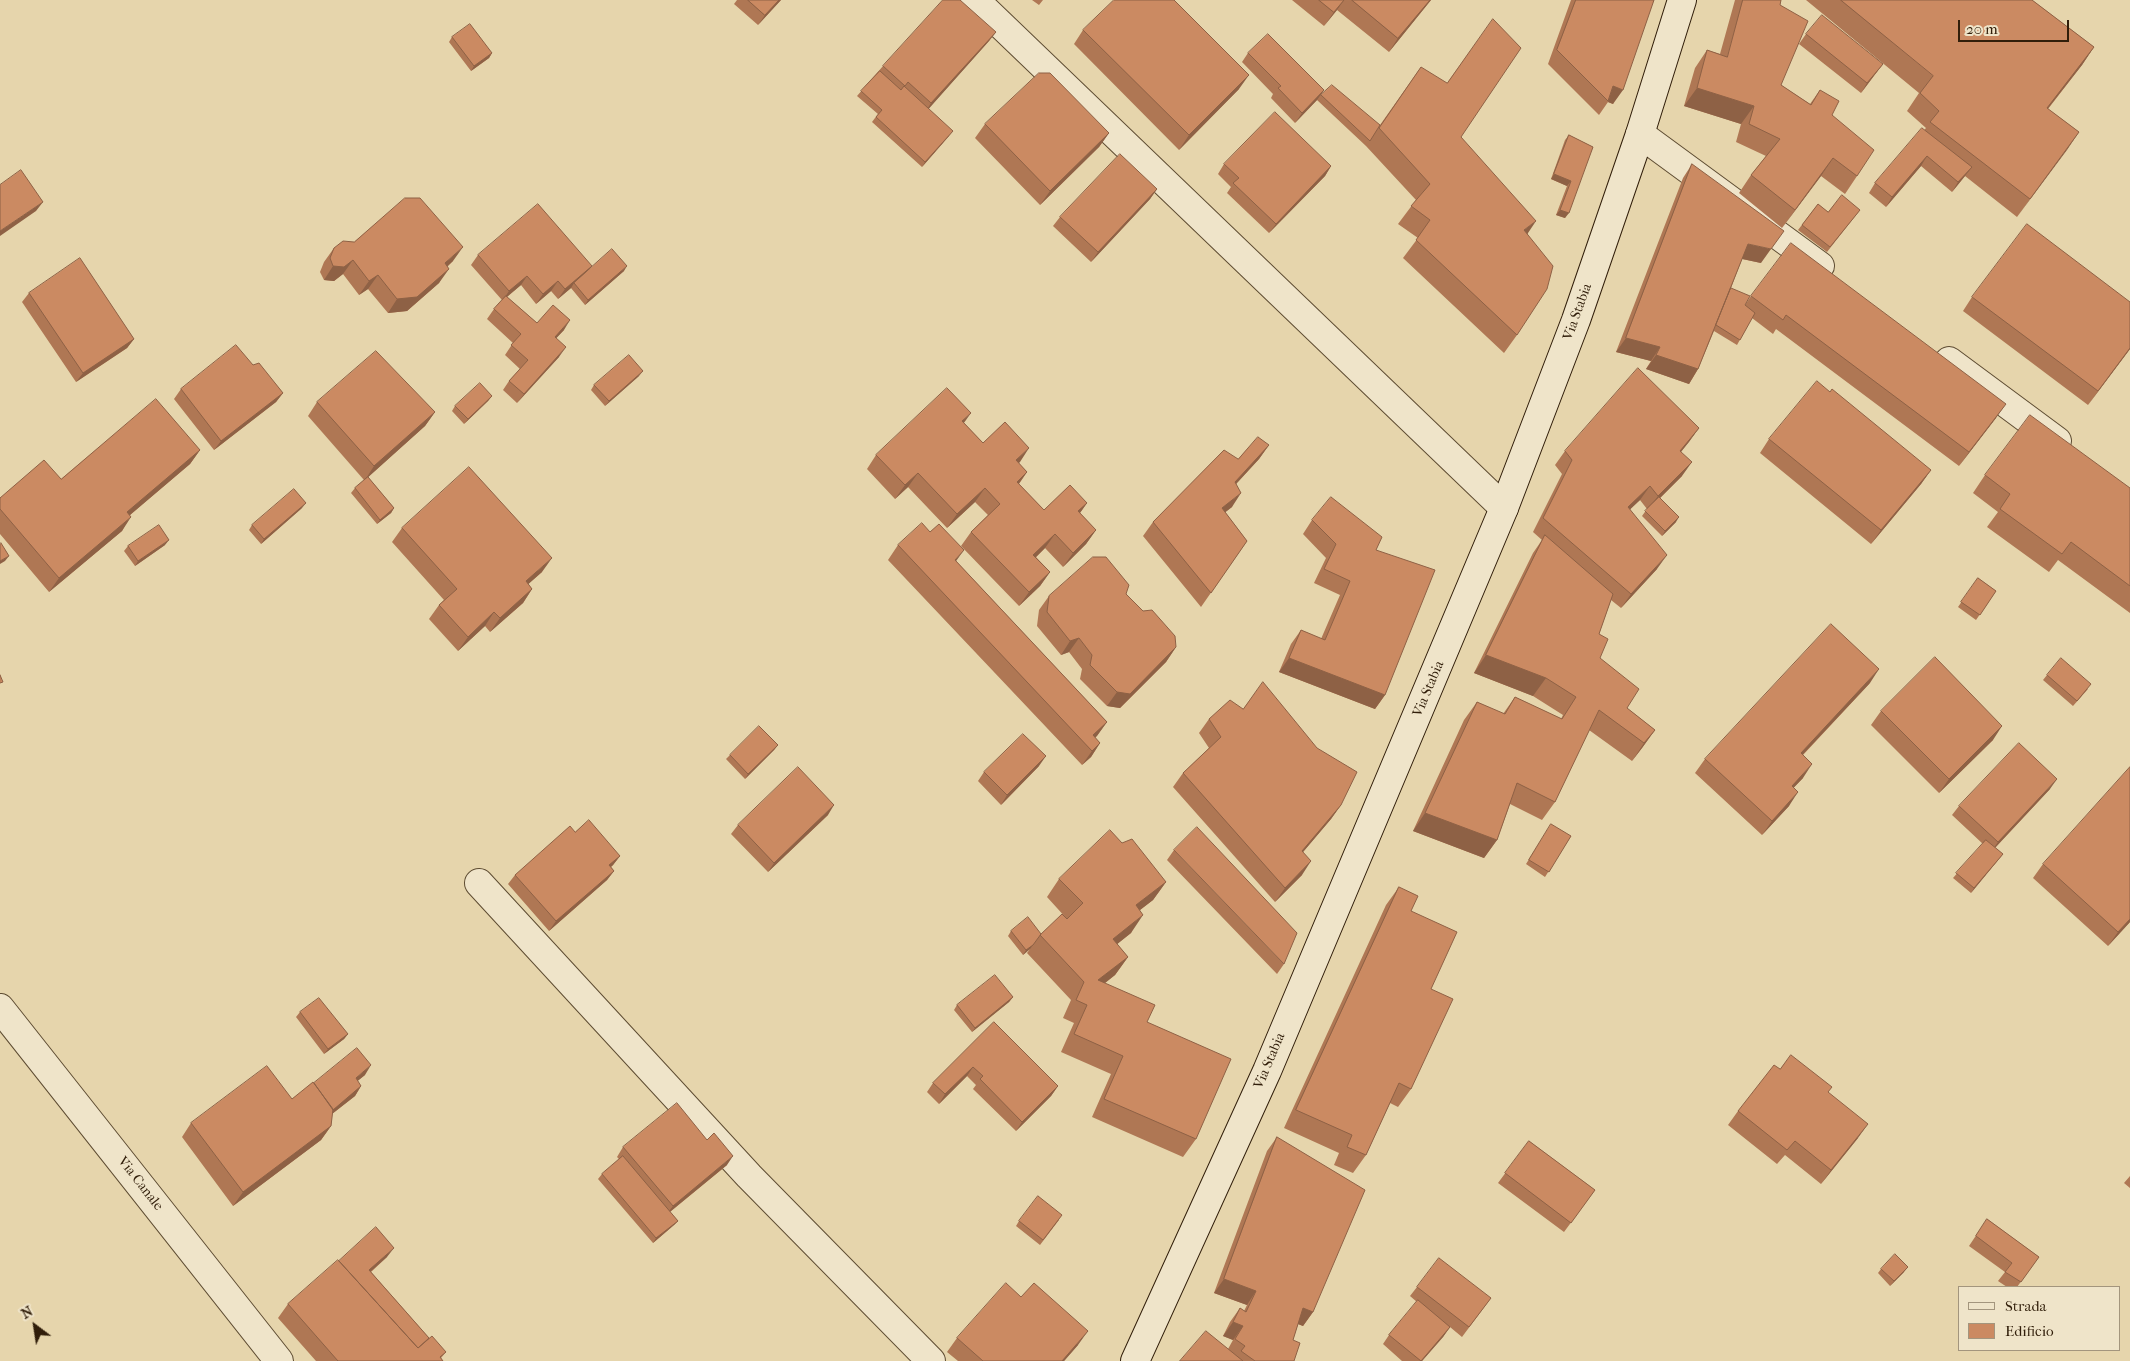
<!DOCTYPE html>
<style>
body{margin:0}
#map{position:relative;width:2130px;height:1361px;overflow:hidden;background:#e6d5ac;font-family:"IM FELL French Canon",serif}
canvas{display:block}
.legend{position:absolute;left:1958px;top:1286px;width:162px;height:65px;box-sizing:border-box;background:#efe4c9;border:1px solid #a3957d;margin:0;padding:6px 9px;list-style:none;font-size:15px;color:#311e0a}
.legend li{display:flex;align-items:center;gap:10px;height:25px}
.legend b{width:25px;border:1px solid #a3957d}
.north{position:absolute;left:10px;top:1301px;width:50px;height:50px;-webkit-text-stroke:4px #efe4c9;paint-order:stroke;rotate:329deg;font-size:14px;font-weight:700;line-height:20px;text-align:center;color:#311e0a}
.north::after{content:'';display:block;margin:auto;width:18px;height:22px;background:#311e0a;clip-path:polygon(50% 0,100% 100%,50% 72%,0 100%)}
.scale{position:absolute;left:1958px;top:20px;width:111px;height:22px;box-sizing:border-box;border:2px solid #311e0a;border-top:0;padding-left:6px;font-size:15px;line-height:18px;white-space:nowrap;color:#311e0a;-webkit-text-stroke:4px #efe4c9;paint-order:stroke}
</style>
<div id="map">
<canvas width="2130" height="1361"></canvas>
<ul class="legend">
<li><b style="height:6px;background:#efe4c9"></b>Strada</li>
<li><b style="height:14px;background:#cb8a62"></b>Edificio</li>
</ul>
<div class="north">N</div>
<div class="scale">20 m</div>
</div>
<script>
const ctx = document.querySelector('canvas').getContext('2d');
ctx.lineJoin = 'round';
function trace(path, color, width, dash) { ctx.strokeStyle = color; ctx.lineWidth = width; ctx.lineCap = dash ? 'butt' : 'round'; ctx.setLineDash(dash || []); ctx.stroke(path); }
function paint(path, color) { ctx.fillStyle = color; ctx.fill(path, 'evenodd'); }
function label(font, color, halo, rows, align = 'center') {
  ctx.font = font + ' "IM FELL French Canon",serif'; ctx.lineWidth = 4.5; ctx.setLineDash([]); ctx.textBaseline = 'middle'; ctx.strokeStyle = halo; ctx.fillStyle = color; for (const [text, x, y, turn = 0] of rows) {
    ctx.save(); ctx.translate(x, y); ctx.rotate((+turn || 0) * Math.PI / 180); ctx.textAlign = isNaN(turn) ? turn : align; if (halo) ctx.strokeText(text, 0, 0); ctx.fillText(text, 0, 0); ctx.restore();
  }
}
const street = new Path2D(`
 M975,0L1504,508
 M1640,134L1820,266
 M1949,361L2057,441
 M479,883L749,1176L931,1361
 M0,1008L279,1361`);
const secondary = new Path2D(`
 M1135,1361L1267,1071L1504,508L1576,320L1640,134L1682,0`);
trace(street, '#5e4c32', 30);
trace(secondary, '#311e0a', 30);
trace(street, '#efe4c9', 28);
trace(secondary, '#efe4c9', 28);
paint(new Path2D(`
 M737,0H781L758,25L734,4Z
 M1032,0H1043L1039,5Z
 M1292,0H1431L1389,52L1337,10L1324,26Z
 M1571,0H1654L1613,104L1608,102L1599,115L1548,64Z
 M1735,0H1781L1780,5L1781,85L1810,104L1820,90L1832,115L1857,176L1845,194L1821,176L1782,228L1739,193L1751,175L1766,156L1736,142L1741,124L1684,106L1695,68L1707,50L1720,54Z
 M1806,0H2032L2094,47L2082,65L2048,109L2079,132L2017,217L1965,176L1952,192L1921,166L1886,207L1869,193L1875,183L1926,128L1907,111L1919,93Z
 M1083,30L1239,89L1179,150L1074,44Z
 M996,32L989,41L928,109L949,136L922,167L872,122L878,114L857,96L883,66Z
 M1806,34L1883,64L1861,93L1799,44Z
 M452,37L492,53L489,58L471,71L449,42Z
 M1248,53L1324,90L1321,95L1380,125L1421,67L1461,137L1528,234L1517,335L1504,353L1403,258L1418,238L1398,224L1416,200L1366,146L1317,100L1295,123L1271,98L1273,94L1242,62Z
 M985,124L1109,133L1099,147L1040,205L975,138Z
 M1569,135L1593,147L1565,218L1556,215L1567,186L1551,179L1565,140Z
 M1224,164L1331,166L1325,176L1269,233L1227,193L1231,187L1218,174Z
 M1692,164L1761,263L1742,259L1731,288L1745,305L1751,296L1996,418L1959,466L1776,329L1773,334L1752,318L1737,345L1714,331L1698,369L1689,384L1646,369L1651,361L1616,352L1683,178Z
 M1157,189L1150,199L1091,262L1053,226L1060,217Z
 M1818,204L1828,212L1860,210L1827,252L1798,230Z
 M334,248L453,261L447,267L439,283L407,311L388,313L368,289L359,295L343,274L334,281L324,280L320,272L324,262Z
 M478,255L592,266L590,269L624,271L585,305L571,288L558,299L551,291L536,304L521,285L507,297L537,323L564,330L556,338L559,357L517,403L503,390L509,381L520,369L505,355L513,343L487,319L494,309L502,300L471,265Z
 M29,293L134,339L127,348L76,382L22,302Z
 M1972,297L2130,349L2088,405L1963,311Z
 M253,365L283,393L276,402L214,450L174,399L181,389Z
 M639,376L605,406L591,390L594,385Z
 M492,396L488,401L464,424L452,411L455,406Z
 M317,402L435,412L425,426L368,477L394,508L391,513L377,524L351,493L355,488L364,480L308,416Z
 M964,423L983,443L1020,462L1018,463L1027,472L1019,484L1044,510L1087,503L1080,513L1096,530L1086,544L1063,567L1045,548L1036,557L1050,572L1040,586L1019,606L961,546L971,532L988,515L975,502L947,528L908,487L895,499L867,469L876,455Z
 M1699,428L1681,452L1682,476L1660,498L1676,522L1662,536L1642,516L1647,509L1640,500L1630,509L1657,569L1621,608L1611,600L1599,634L1600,658L1627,708L1655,730L1642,748L1632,761L1589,730L1555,802L1542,820L1510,804L1497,840L1484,858L1413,831L1464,720L1477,702L1503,714L1515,697L1561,719L1563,715L1533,696L1474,673L1533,553L1542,540L1533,532L1562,474L1555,465L1565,451Z
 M1769,439L1931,470L1921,484L1871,544L1760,453Z
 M1269,445L1259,459L1236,484L1232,507L1225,512L1247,541L1201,607L1143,536L1153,522L1238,459Z
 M200,450L190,464L130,515L122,531L49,592L0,534V498L61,479Z
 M1985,475L2130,488V613L2058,560L2049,572L1987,527L1998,512L1973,493Z
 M302,508L261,544L249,530L252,525Z
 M1312,520L1376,550L1385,695L1375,709L1279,672L1291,644L1301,630L1321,639L1340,595L1314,583L1326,558L1303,534Z
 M402,528L542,572L528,584L532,589L523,603L490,632L485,626L458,651L429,619L439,605L444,600L392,542Z
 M165,545L135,566L124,551L128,546Z
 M898,545L956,561L1107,722L1095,738L1100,743L1091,757L1082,765L888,560Z
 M1978,578L1996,591L1976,620L1958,607Z
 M1126,594L1176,647L1166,662L1120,708L1107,706L1080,679L1082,669L1069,652L1061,655L1037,626L1039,610L1049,596Z
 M2047,675L2088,689L2073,706L2043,680Z
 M1870,683L1803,755V778L1793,788L1789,806L1762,835L1695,773L1705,759Z
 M1881,711L1993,740L1939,793L1871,725Z
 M1209,719L1341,805L1331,819L1303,852L1302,875L1275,902L1173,787L1183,773L1209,748L1199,733Z
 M778,745L774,750L745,779L726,759L730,755Z
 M1039,766L1001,805L978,781L984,772Z
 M2050,789L1995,848L2003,854L1971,893L1953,878L1983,844L1952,815L1959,806Z
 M828,815L768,872L731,834L738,825Z
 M1548,829L1571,836L1545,877L1526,864Z
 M1122,843L1166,882L1153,900L1140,910L1131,933L1117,944L1128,957L1115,975L1105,983L1147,1022L1196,1139L1183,1157L1092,1117L1111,1074L1061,1052L1074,1023L1063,1018L1071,1000L1027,953L1030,949L1023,955L1008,936L1011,931L1041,934L1067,919L1047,897L1059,879Z
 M1174,850L1284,964L1277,974L1167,860Z
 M620,856L613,865L611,867L614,871L607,880L549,931L508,884L515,875Z
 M2043,864L2130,922L2108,946L2033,878Z
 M1399,887L1411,911L1431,989L1411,1089L1398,1107L1390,1103L1366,1155L1353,1173L1334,1165L1339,1153L1284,1128L1386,905Z
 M1013,997L1009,1002L972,1032L954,1010L957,1005Z
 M300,1012L348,1034L344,1039L324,1054L296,1017Z
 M994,1022L1058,1086L1051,1096L1016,1131L973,1089L976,1085L967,1076L939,1104L927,1092L933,1083Z
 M1780,1069L1828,1093L1858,1138L1821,1184L1785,1155L1777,1164L1728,1125L1738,1111Z
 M365,1075L357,1081L361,1086L355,1096L332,1114L331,1126L321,1140L233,1206L182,1137L191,1123L292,1099L314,1083Z
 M1277,1137L1313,1312L1303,1326L1298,1324L1293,1340L1294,1361H1180L1228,1349L1233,1340L1223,1336L1230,1322L1240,1308L1244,1311L1247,1305L1214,1293L1267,1151Z
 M1529,1141L1595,1190L1564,1232L1498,1183Z
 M623,1147L727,1165L670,1212L678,1221L674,1225L653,1243L598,1179L602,1174L619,1159L617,1157Z
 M2130,1176V1188L2124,1183Z
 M1987,1219L2039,1257L2017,1287H2007L1998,1281L2005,1272L1969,1246Z
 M1059,1220L1040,1245L1016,1226L1019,1221Z
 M387,1257L371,1272L429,1338L446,1352L441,1358L443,1361H316L278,1318L288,1304L339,1261Z
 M1881,1269L1904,1272L1890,1286L1878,1273Z
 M1417,1287L1491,1298L1462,1337L1450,1327L1443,1337L1422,1361H1402L1383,1344L1389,1335L1417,1302L1410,1296Z
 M1021,1297L1078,1345L1064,1361H958L947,1352L957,1338Z`), '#af7754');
paint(new Path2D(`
 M779,0H781L758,25L765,15Z
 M1344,0L1337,10L1324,26L1334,12Z
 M1430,0H1431L1389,52L1398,38Z
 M996,32L989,41L925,113L931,103Z
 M2094,47L2082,65L2034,126L2047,108Z
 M492,53L489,58L471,71L474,66Z
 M1883,64L1876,73L1861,93L1867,83Z
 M1249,75L1239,89L1179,150L1189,135Z
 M1613,86L1623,90L1613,104L1608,102Z
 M1697,88L1754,106L1741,124L1684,106Z
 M1324,90L1317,100L1295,123L1302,113Z
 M953,131L949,136L922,167L925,162Z
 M2079,132L2067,150L2017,217L2030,199Z
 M1109,133L1099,147L1040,205L1050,191Z
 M1927,156L1921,166L1886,207L1892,197Z
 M1833,158L1821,176L1782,228L1795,210Z
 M1331,166L1325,176L1269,233L1276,224Z
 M1972,167L1965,176L1952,192L1958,182Z
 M1554,174L1571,181L1567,186L1551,179Z
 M1157,189L1150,199L1091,262L1098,252Z
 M43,202L36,211L0,236V231Z
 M1560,210L1569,213L1565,218L1556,215Z
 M1536,221L1524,239V230Z
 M1748,244L1771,249L1761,263L1738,258Z
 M463,247L453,261L435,277L445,263Z
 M353,260L343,274L334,281L324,280L333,266Z
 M592,266L585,275L574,283L571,288L558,299L565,289Z
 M627,266L624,271L585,305L588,300Z
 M449,269L439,283L407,311L388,313L397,299Z
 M378,275L368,289L359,295L369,281Z
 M527,276L521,285L503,300L509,291Z
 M558,281L551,291L536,304L543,294Z
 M570,320L564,330L548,347L555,337Z
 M1626,338L1660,347L1651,361L1616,352Z
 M134,339L127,348L76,382L83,373Z
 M566,347L559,357L517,403L524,394Z
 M2130,348V349L2088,405L2098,391Z
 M1656,355L1698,369L1689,384L1646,369Z
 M643,371L639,376L605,406L609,401Z
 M283,393L276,402L214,450L221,441Z
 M492,396L488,401L464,424L468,419Z
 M2006,404L1996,418L1959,466L1969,452Z
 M435,412L425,426L365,480L374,466Z
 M971,413L961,427L962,421Z
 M1699,428L1689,442L1670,465L1680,451Z
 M1269,445L1259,459L1225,496L1235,482Z
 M1029,448L1020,462L1006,474L1016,460Z
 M200,450L190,464L117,526L127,512Z
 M1692,462L1682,476L1648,510L1658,496Z
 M1931,470L1921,484L1871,544L1881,530Z
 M1027,472L1017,486V482Z
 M918,473L908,487L895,499L905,485Z
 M1650,486L1640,500L1618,521L1628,507Z
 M985,488L975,502L947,528L957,514Z
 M1241,493L1232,507L1213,522L1222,508Z
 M306,503L302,508L261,544L264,539Z
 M1087,503L1077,517L1078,511Z
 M394,508L391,513L377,524L380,520Z
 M131,517L122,531L49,592L59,578Z
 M1679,517L1676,522L1662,536L1665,531Z
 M1096,530L1086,544L1063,567L1073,553Z
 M1055,534L1045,548L1024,569L1033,555Z
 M169,540L165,545L135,566L138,561Z
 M964,550L954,564L955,560Z
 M1667,555L1657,569L1621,608L1631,594Z
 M9,556L5,561L0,564V561Z
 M552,558L542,572L516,595L526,581Z
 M1050,572L1040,586L1019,606L1029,592Z
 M532,589L523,603L490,632L500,618Z
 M494,612L485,626L458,651L468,637Z
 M1079,638L1069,652L1061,655L1070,641Z
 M1176,647L1166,662L1120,708L1107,706L1117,692Z
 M1486,655L1546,678L1533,696L1474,673Z
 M1289,658L1385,695L1375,709L1279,672Z
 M1879,669L1870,683L1791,767L1801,753Z
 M1107,722L1097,736L1087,745L1093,735Z
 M2002,726L1993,740L1939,793L1949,779Z
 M1655,730L1642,748L1632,761L1644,743Z
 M1100,743L1091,757L1082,765L1092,751Z
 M778,745L774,750L745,779L748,774Z
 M1046,756L1039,766L1001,805L1007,795Z
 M1812,764L1803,778L1782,800L1792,786Z
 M2057,779L2050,789L1991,852L1998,842Z
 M1798,792L1789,806L1762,835L1772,821Z
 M834,805L828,815L768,872L774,863Z
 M1341,805L1331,819L1292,865L1302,851Z
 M1425,813L1497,840L1484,858L1413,831Z
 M2003,854L1999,859L1971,893L1974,888Z
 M620,856L613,865L602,875L609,865Z
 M1311,861L1302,875L1275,902L1285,888Z
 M614,871L607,880L549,931L556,921Z
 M1166,882L1153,900L1123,923L1136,905Z
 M1143,915L1131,933L1101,957L1113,939Z
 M2130,919V922L2108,946L2118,932Z
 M1033,945L1030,949L1023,955L1026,950Z
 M1128,957L1115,975L1086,998L1098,980Z
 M1013,997L1009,1002L972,1032L975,1028Z
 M348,1034L344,1039L324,1054L328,1049Z
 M371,1065L365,1075L349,1088L356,1078Z
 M973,1067L967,1076L939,1104L945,1094Z
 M361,1086L355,1096L323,1121L330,1112Z
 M1058,1086L1051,1096L1016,1131L1022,1122Z
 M1868,1124L1858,1138L1821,1184L1831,1170Z
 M331,1126L321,1140L233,1206L243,1192Z
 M733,1156L727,1165L666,1215L673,1206Z
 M678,1221L674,1225L653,1243L656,1238Z
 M394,1248L387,1257L362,1279L369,1270Z
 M1908,1267L1904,1272L1890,1286L1894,1281Z
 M1224,1279L1256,1291L1247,1305L1214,1293Z
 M1303,1308L1313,1312L1303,1326L1293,1322Z
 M1233,1322L1243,1326L1233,1340L1223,1336Z
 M1450,1327L1443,1337L1422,1361H1421Z
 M1088,1331L1078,1345L1064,1361H1062Z`), '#8e6145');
const building = new Path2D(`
 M748,0H779L765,15Z
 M943,0H960L996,32L931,103L908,82L905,86L883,66Z
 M1114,0H1174L1249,75L1189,135L1083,30Z
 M1319,0H1344L1334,12Z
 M1352,0H1430L1398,38Z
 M1576,0H1654L1623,90L1613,86L1608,101L1557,50Z
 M1743,0H1781L1780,5L1808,21L1781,85L1811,105L1820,90L1839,101L1832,115L1874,150L1857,176L1833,158L1795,210L1751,175L1780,139L1749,124L1754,106L1697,88L1707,50L1727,57Z
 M1841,0H2032L2094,47L2047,108L2079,132L2030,199L1930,122L1939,111L1920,93L1933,76Z
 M1822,15L1883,64L1867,83L1806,34Z
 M1493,19L1521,48L1461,137L1536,221L1524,230L1553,266L1547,289L1517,335L1416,240L1430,220L1411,206L1430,184L1379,128L1421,67L1447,83Z
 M470,24L492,53L474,66L452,37Z
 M1268,34L1324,90L1302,113L1278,88L1281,86L1248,53Z
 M880,71L901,90L904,86L953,131L925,162L876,117L882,110L861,91Z
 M1039,73H1050L1109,133L1050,191L985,124Z
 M1332,85L1380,125L1370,141L1321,95Z
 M1275,112L1331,166L1276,224L1233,183L1239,178L1224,164Z
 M1922,128L1972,167L1958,182L1927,156L1892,197L1875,183Z
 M1569,135L1593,147L1569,213L1560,210L1571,181L1554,174Z
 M1120,154L1157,189L1098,252L1060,217Z
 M1692,164L1784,231L1771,249L1748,244L1698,369L1656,355L1660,347L1626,338Z
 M21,170L43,202L0,231V185Z
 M1842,195L1860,210L1830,247L1802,225L1818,204L1828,212Z
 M405,198H420L463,247L445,263L449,269L417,297L397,299L378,275L369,281L353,260L344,267L333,266L330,258L334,248L343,241L354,242Z
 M538,204L592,266L565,289L558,281L543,294L527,276L509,291L478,255Z
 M2027,224L2130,302V348L2098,391L1972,297Z
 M1791,243L2006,404L1969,452L1786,315L1783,320L1751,296Z
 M612,249L627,266L588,300L574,283Z
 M80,258L134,339L83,373L29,293Z
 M1731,288L1750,296L1745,305L1755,313L1740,340L1716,325Z
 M506,296L537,323L553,305L570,320L555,337L566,347L524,394L509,381L528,360L511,345L521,334L494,309Z
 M236,345L253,365L259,363L283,393L221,441L181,389Z
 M376,351L435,412L374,466L317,402Z
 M629,355L643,371L609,401L594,385Z
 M1638,368L1699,428L1680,451L1692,462L1658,496L1650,486L1628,507L1667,555L1631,594L1543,518L1572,460L1565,451Z
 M1817,381L1830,392L1832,389L1931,470L1881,530L1769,439Z
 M480,383L492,396L468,419L455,406Z
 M947,388L971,413L962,421L983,443L1005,422L1029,448L1016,460L1027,472L1017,482L1044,510L1070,485L1087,503L1078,511L1096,530L1073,553L1055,534L1033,555L1050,572L1029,592L971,532L1000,504L985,488L957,514L918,473L905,485L876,455Z
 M156,399L200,450L127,512L131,517L59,578L0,509V498L44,460L61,479Z
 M2030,415L2130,488V586L2071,542L2062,554L2000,509L2010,494L1985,475Z
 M1258,437L1269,445L1235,482L1241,493L1222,508L1247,541L1211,593L1153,522L1224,450L1238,459Z
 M469,467L552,558L526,581L532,589L500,618L494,612L468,637L439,605L457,589L402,528Z
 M368,477L394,508L380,520L355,488Z
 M294,489L306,503L264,539L252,525Z
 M1331,497L1382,537L1376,550L1435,570L1385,695L1289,658L1301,630L1325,640L1350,581L1324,569L1336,544L1312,520Z
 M1659,497L1679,517L1665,531L1645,511Z
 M922,523L930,532L939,524L964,550L955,560L1107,722L1093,735L1100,743L1092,751L898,545Z
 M159,525L169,540L138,561L128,546Z
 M1545,535L1613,594L1599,634L1608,639L1600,658L1639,689L1627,708L1655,730L1644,743L1599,710L1555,802L1517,783L1497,840L1425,813L1477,702L1505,714L1515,697L1562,719L1576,697L1546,678L1486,655Z
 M1,543L9,556L0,561V544Z
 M1093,557H1106L1129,585L1126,594L1143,611L1152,610L1175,636L1176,647L1130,694L1117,692L1090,665L1092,655L1079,638L1070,641L1047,612L1049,596Z
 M1978,578L1996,591L1980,615L1961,602Z
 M1831,624L1879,669L1801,753L1812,764L1792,786L1798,792L1772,821L1705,759Z
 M1935,657L2002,726L1949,779L1881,711Z
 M2061,658L2091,684L2077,701L2047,675Z
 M0,675L3,682L0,683Z
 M1263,682L1317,748L1357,772L1341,805L1302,851L1311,861L1285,888L1183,773L1221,737L1209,719L1230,700L1243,709Z
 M759,726L778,745L748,774L730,755Z
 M1023,734L1046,756L1007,795L984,772Z
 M2019,743L2057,779L1998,842L1959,806Z
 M798,767L834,805L774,863L738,825Z
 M2130,767V919L2118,932L2043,864Z
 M589,820L620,856L609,865L614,871L556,921L515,875L570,826L575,832Z
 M1551,824L1571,836L1549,872L1529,860Z
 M1197,827L1297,933L1284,964L1174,850Z
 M1110,830L1122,843L1132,839L1166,882L1136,905L1143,915L1113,939L1128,957L1098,980L1155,1005L1147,1022L1231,1059L1196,1139L1104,1099L1123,1056L1074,1034L1087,1005L1076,1000L1084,982L1040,935L1062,914L1067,919L1083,903L1059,879Z
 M1986,840L2003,854L1974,888L1956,873Z
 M1399,887L1418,896L1411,911L1457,932L1431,989L1453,999L1411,1089L1399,1083L1366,1155L1347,1147L1352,1135L1296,1110Z
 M1028,917L1041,934L1033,945L1026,950L1011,931Z
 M995,975L1013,997L975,1028L957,1005Z
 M319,998L348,1034L328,1049L300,1012Z
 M994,1022L1058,1086L1022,1122L980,1079L983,1076L973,1067L945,1094L933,1083Z
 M357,1048L371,1065L356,1078L361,1086L333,1110L314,1083Z
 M1791,1055L1832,1087L1828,1092L1868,1124L1831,1170L1795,1141L1787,1150L1738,1111L1774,1065L1780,1069Z
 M267,1066L292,1099L313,1082L333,1109L331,1126L243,1192L191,1123Z
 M677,1103L707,1140L714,1133L733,1156L673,1206L623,1147Z
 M1277,1137L1365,1190L1313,1312L1303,1308L1293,1340L1300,1343L1294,1361H1255L1241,1351L1245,1346L1235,1339L1243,1326L1233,1322L1240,1308L1246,1312L1256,1291L1224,1279Z
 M1529,1141L1595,1190L1571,1223L1505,1173Z
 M623,1156L678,1221L656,1238L602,1174Z
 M1038,1196L1062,1215L1043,1240L1019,1221Z
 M1987,1219L2039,1257L2021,1282L2005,1272L2012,1263L1976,1236Z
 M376,1227L394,1248L369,1270L429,1338L418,1348L339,1261Z
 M1895,1254L1908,1267L1894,1281L1881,1269Z
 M1439,1258L1491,1298L1469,1327L1417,1287Z
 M338,1260L418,1348L432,1336L446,1352L440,1357L443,1361H338L288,1304Z
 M1006,1283L1021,1297L1034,1283L1088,1331L1062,1361H983L957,1338Z
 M1418,1300L1450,1327L1421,1361L1389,1335Z
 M1206,1331L1243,1361H1180Z`);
paint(building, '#cb8a62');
trace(building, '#8e6145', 1);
label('14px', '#311e0a', '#efe4c9', [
 ["Via Stabia",1578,312,-70],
 ["Via Stabia",1429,689,-67],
 ["Via Stabia",1270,1061,-67],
 ["Via Canale",140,1184,52]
]);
</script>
